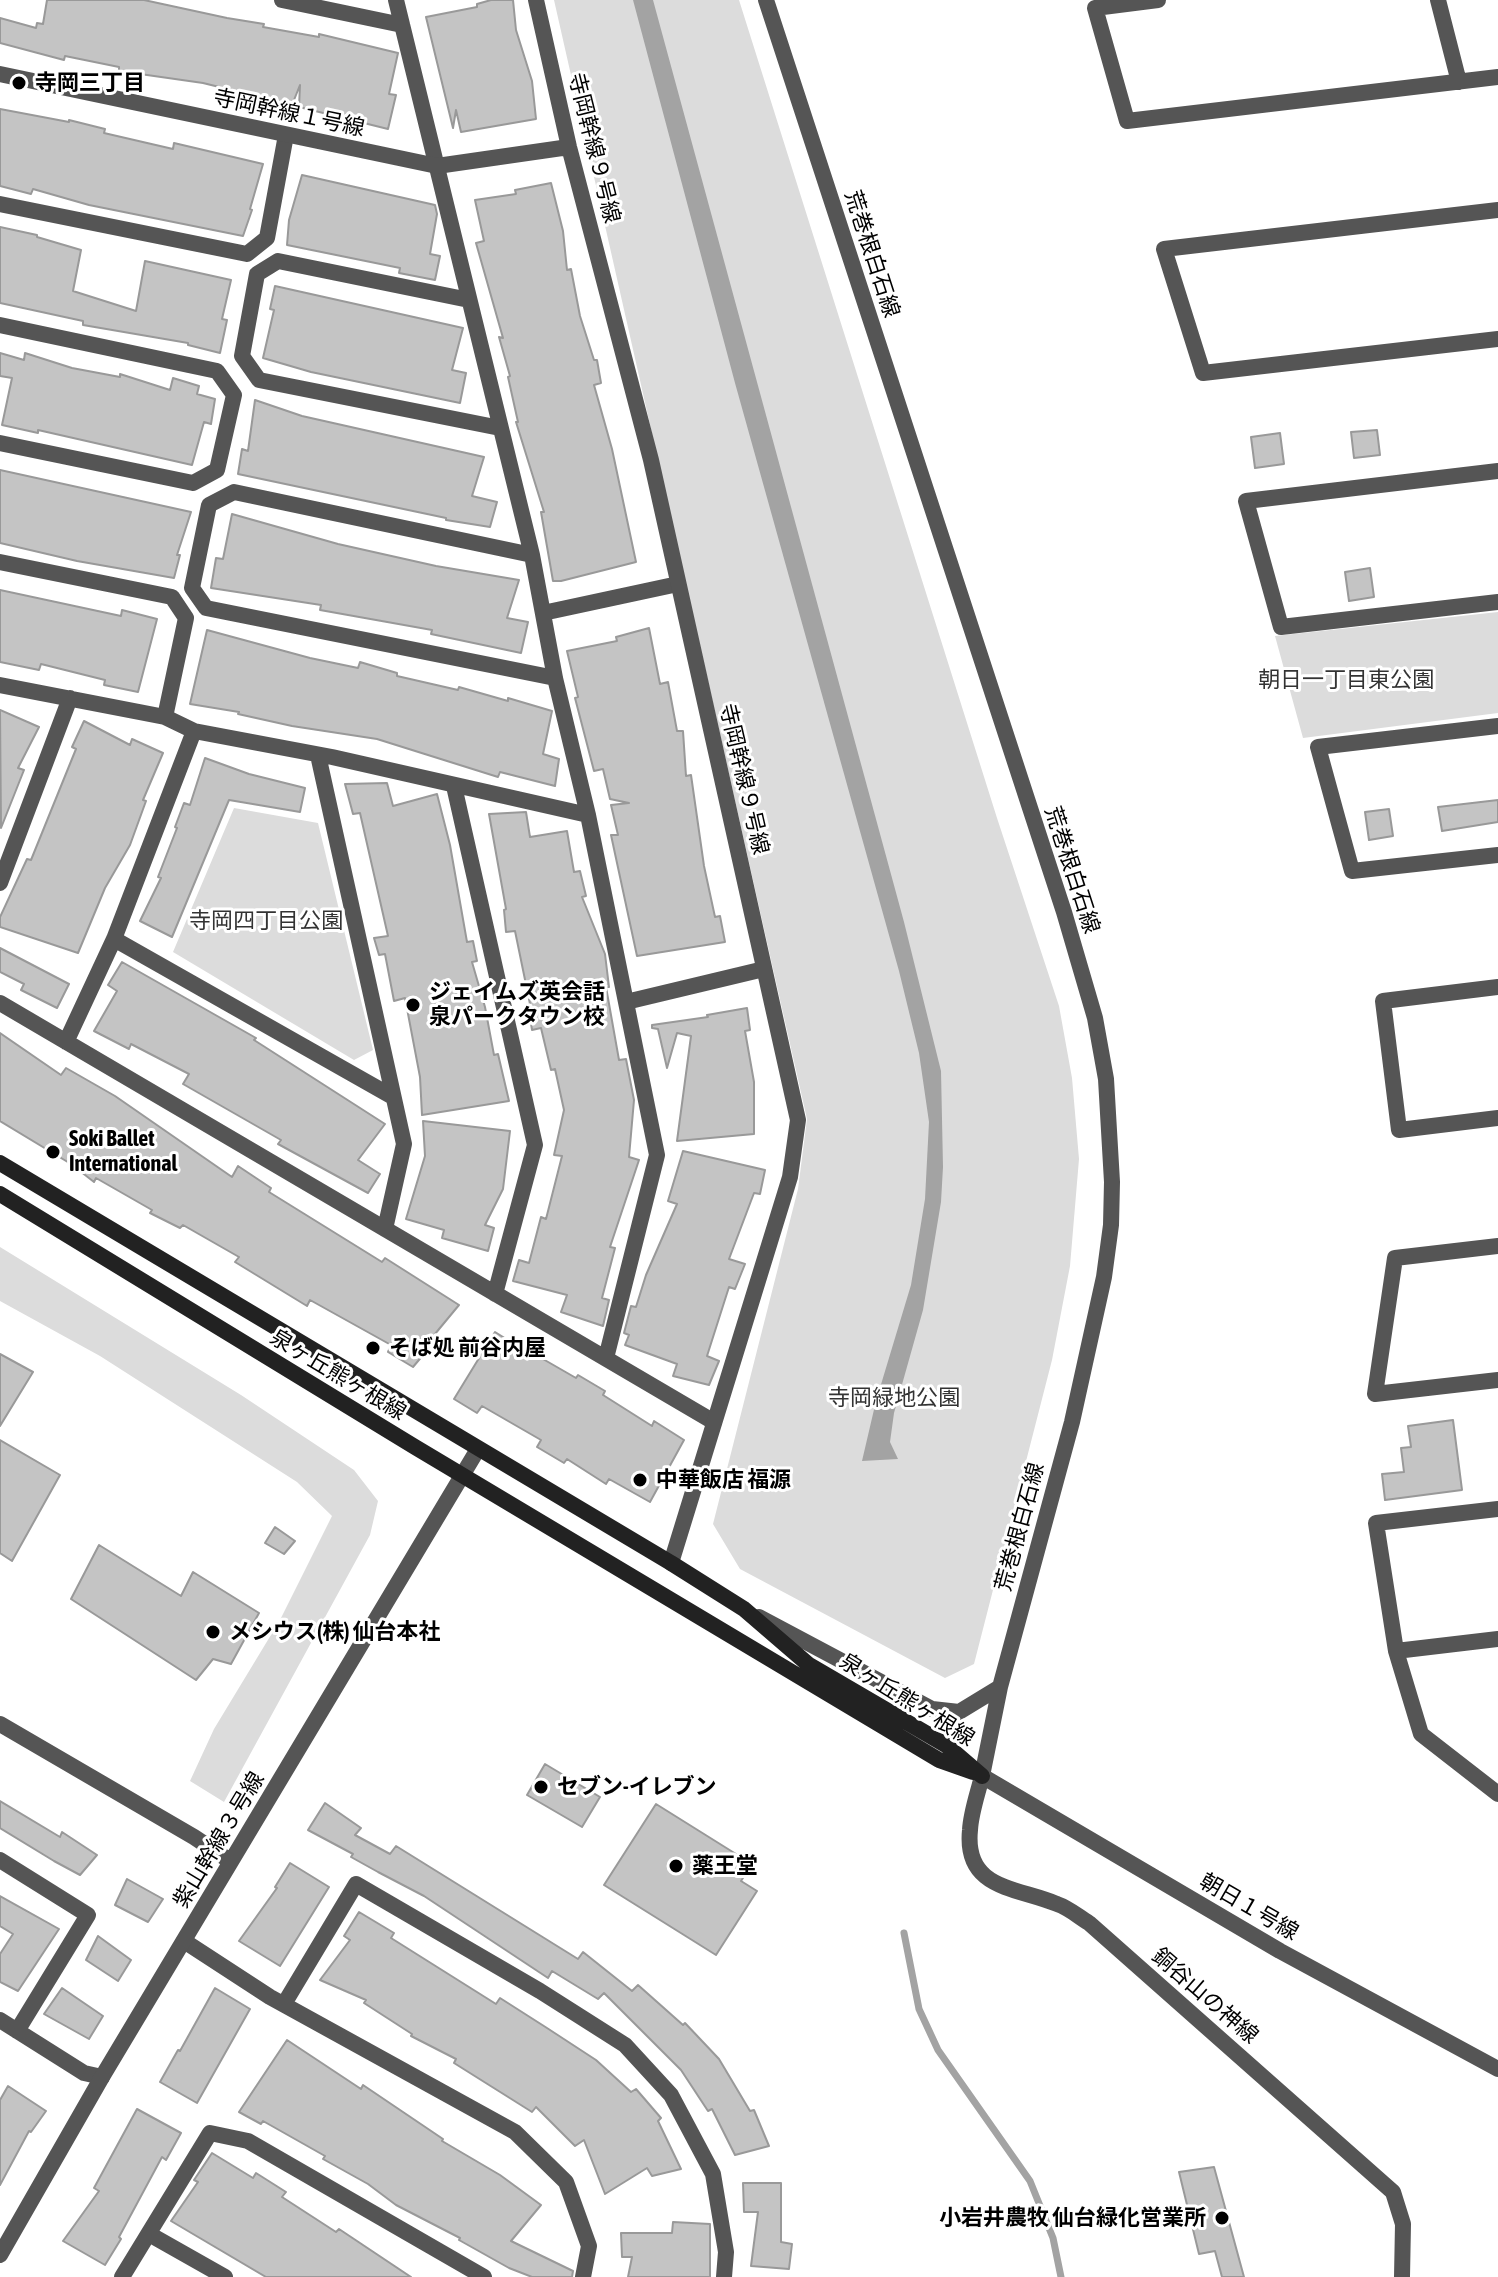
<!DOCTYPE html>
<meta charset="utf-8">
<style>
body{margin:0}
canvas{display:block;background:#fff}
</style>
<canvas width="1498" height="2277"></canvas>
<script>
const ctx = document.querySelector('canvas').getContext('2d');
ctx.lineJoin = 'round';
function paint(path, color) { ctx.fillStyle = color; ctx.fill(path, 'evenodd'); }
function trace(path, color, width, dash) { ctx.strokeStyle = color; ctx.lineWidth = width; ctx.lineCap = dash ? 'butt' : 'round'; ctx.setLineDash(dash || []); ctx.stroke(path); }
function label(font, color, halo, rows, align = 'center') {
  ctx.font = font + ' "Asap Condensed","Noto Sans JP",sans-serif'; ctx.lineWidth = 6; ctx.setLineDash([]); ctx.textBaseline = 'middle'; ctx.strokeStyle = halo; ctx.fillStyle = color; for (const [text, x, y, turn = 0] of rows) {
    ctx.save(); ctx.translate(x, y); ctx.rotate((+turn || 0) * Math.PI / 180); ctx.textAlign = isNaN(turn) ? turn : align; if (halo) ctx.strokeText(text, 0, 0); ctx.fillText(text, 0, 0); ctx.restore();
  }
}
paint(new Path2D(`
 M554,0H739L997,818L1059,1006L1072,1078L1079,1159L1070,1266L1052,1360L974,1664L945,1678L740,1569L713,1524L798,1189L807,1119Z
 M1498,612V713L1303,738L1275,636Z
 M234,808L318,823L373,1050L354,1060L173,952Z
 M0,1247L241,1395L354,1470L378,1501L370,1535L224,1802L190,1781L214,1729L280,1620L332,1516L297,1482L100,1356L0,1301Z`), '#dcdcdc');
paint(new Path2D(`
 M633,0H653L904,922L941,1071L943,1167L941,1202L923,1310L894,1413L890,1442L898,1459L862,1461L876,1401L911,1285L925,1199L929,1122L919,1053L899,971L735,383Z`), '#a3a3a3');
trace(new Path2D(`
 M904,1933L919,2009L938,2050L1030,2181L1053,2238L1061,2277`), '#a3a3a3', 7);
const building = new Path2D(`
 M47,0H144L227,18L264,24L263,27L319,37V34L398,53L389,94L396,95L388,129L299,107L300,85L292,105L203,83L119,71V67L65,56L64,60L0,43V18L36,28L37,23L43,24Z
 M491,0H513L516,30L532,81L536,119L461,132L456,110L453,128L426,17L477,7V4Z
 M0,109L69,122V120L105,129L104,133L173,149L174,143L263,164L250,209L252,210L243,236L89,205L33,189L31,194L0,186Z
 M302,175L435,205L437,214L430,254L440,256L435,280L399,273L400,268L287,245L289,220Z
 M551,183L563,231L567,270L571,269L580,316L594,360H597L601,383L594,385L612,449L636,562L561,581H553L541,512H544L516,422H518L508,377L510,376L499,337L503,338L476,243L484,241L475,200L516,194L515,190Z
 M0,227L37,235V237L81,250L73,291L136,311L145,261L231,280L222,319L227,320L220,353L188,345V343L83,325V321L0,303Z
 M275,286L463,328L452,370L466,373L460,403L311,372L263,358L274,310L270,309Z
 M0,353L24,360L25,353L72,368L120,377V374L170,390L173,378L199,386L197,394L215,399L211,424L204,422L192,465L38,430V433L2,425L12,378L0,376Z
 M255,400L302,416L484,457L472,496L497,502L490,527L446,520V518L238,474L242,449L248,451Z
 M1377,430L1380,455L1354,458L1351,432Z
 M1280,433L1284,464L1255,468L1251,437Z
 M0,470L191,512L177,555H180L174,578L77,561L0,543Z
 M232,514L338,544L436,566L519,580L507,618L528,622L521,653L431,634L432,630L320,610L321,605L211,588L216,558L223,559Z
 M1370,568L1374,597L1349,601L1345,572Z
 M0,590L121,616L122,610L157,619L138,692L104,685L105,680L41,664L39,670L0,662Z
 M649,628L660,684L668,682L677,731H683L686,776L691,775L704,866L715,917L720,916L725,942L637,956L611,835H618L611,805L629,803L610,799L603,769L594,771L575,698L578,697L567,651L617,641L616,637Z
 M207,630L310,658L358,668L360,662L397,673V676L458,690L459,687L508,701V698L552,711L543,754L559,759L555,786L500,772L498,777L377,739L292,726L238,714L239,712L190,704Z
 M0,710L39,727L18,768L24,770L1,828Z
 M84,721L130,745L132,739L163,753L143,800L146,801L130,845L105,888L78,953L0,927V917L27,859L31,860L76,749L72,747Z
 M205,758L249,774L305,788L300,812L229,800L172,937L140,921L161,878L158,877L177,828L175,827L184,803L190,805Z
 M387,783L393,806L437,794L450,845L467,942L473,941L477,961L472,962L485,1007L494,1055L498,1054L509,1101L422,1115L420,1077L405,998L394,1001L385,954L379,955L374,938L388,936L360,813L353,814L345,784Z
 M1498,800V822L1442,831L1438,807Z
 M1389,809L1393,836L1369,840L1365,812Z
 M526,812L530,837L567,831L574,872L580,871L586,896L582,897L605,954L609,987H606L619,1060L626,1059L634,1100L629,1157L639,1160L610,1247L615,1248L602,1298L609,1300L603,1326L561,1312L567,1295L513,1281L519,1260L529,1263L541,1217L546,1219L562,1156L554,1155L564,1110L555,1069L551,1070L541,1028L532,1030L528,1004H530L515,931L506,932L504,910L506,909L489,814Z
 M0,948L69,984L57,1008L21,990L24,984L0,972Z
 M122,962L256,1038L254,1040L385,1124L358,1160L380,1174L368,1193L278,1144L281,1140L183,1084L189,1074L131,1044L129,1049L94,1031L117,991L108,985Z
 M747,1008L750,1030L745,1031L754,1082V1134L677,1141L691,1036L677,1033L667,1068L658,1029L652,1028V1025L708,1017L707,1015Z
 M0,1033L61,1075L66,1068L115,1096L232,1177L238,1166L271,1188L269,1192L382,1262L385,1258L459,1305L430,1340L434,1342L413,1367L388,1352L391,1345L310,1300L307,1306L235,1262L239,1257L183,1225L180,1228L150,1213L152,1210L96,1178L94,1182L71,1164L0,1121Z
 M423,1121L510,1131L503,1189L485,1225L494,1228L488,1251L442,1238L444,1230L406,1219L425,1156Z
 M683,1151L765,1170L760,1194L754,1193L729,1259L745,1264L735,1289L729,1287L707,1356L719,1361L709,1385L673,1376L677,1364L625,1345L629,1335L624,1333L631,1306L636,1307L646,1275L677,1204L668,1201Z
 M495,1332L535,1357L536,1355L576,1378L578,1375L605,1391L603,1395L652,1426L654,1421L684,1440L650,1502L609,1479L606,1484L567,1459L564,1463L537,1447L541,1440L482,1406L477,1413L454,1399Z
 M0,1354L33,1372L0,1426Z
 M1453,1420L1462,1490L1385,1500L1382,1474L1404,1472L1401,1448L1411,1447L1408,1426Z
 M0,1440L60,1475L12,1561L0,1553Z
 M275,1527L295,1541L284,1554L265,1543Z
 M99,1545L181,1596L193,1572L259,1613L231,1664L213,1659L196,1680L71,1599Z
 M545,1764L600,1797L582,1827L527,1795Z
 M0,1801L60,1837L62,1832L97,1855L80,1875L54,1861L0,1828Z
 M325,1803L361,1828L355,1835L390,1854L396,1846L578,1959L583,1952L632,1991L638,1985L683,2025L685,2023L719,2059L750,2111L754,2110L769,2146L735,2155L712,2109L708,2111L681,2070L604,1993L598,1999L552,1971L548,1978L424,1896L378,1872L351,1857L353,1854L308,1830Z
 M656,1804L752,1864L741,1881L757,1891L716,1955L604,1885Z
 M290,1863L329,1887L280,1966L239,1941L277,1888L275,1887Z
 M127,1879L163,1899L148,1922L115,1905Z
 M0,1896L59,1929L18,1991L0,1982V1954L13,1934L0,1926Z
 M359,1912L394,1933L391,1938L496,2004L500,1998L547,2028L596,2060L631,2092L636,2089L661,2118L658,2121L681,2169L652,2176L647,2168L605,2194L584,2140L575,2146L536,2107L532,2112L454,2063L456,2059L411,2036L412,2034L364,2003L366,2000L320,1980L350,1940L344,1936Z
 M98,1936L131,1960L118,1981L86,1960Z
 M62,1988L103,2016L89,2039L44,2014Z
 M215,1988L250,2009L197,2103L160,2082L178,2050L180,2051Z
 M287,2040L361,2089L363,2085L443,2139L442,2141L500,2175L541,2205L511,2241L573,2271L572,2277H532L509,2268L459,2240L460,2238L396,2205L368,2184L323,2159L325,2156L263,2121L261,2124L239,2112Z
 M8,2086L46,2111L31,2132L29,2131L0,2185V2100Z
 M137,2109L181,2133L166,2160L162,2157L119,2237L121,2239L105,2265L63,2241L99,2191L94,2188Z
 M212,2153L253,2178L256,2173L286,2192L282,2197L336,2232L339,2229L411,2277H266L171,2221L198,2182L194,2180Z
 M1214,2167L1244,2277H1222L1215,2251L1199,2254L1179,2172Z
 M743,2183H781V2242L792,2244L789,2269L751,2266L758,2212H744Z
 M673,2222L710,2224V2277H628L632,2257H622L621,2233H672Z`);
paint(building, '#c4c4c4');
trace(building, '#999', 2);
trace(new Path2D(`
 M282,0L402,25
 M396,0L532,555L555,678L588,815L657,1155L606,1358
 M1158,0L1095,8L1127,121L1498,77
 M1438,0L1459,82
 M0,204L247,254L267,238L286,135
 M1498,210L1164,249L1203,373L1498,339
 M469,300L278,261L257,274L242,356L259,380L500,428
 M0,325L217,371L234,395L217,470L193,483L0,443
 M1498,471L1246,501L1281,627L1498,602
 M532,555L234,492L209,505L192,588L206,608L555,678
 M0,562L172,597L186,618L165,717
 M543,613L678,584
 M0,685L165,717L194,731L332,757L588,815
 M1498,726L1318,747L1352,871L1498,855
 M318,755L404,1144L385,1229
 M454,786L535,1145L495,1294
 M0,883L70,698
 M114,939L393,1097
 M1498,987L1383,1001L1399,1130L1498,1118
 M626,1002L764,969
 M0,1003L714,1422
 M66,1042L114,939L194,731
 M1498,1246L1395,1258L1375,1394L1498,1380
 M1498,1509L1376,1523L1396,1651L1421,1734L1498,1794
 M1396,1651L1498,1639
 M982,1776C978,1793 971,1812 970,1830C964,1890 1017,1887 1057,1904C1069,1908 1079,1917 1089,1923L1393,2192L1403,2224L1402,2277
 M0,1860L88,1915L17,2031
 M184,1941L270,1997L515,2132L566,2182L589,2246L583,2277
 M284,2004L356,1884L540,1991L625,2045L671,2095L713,2174L726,2252L724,2277
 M0,2020L84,2073L102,2077
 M149,2234L225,2277
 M122,2277L210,2133L248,2141L484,2277`), '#555', 16);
trace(new Path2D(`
 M536,0L569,147L651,460L798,1120L790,1177L671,1563
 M766,0L1064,912L1095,1018L1106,1079L1112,1182L1111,1225L1104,1277L1072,1422L1000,1687L982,1776L1280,1951L1498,2069
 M0,74L437,166L569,147
 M759,1617L932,1709L959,1712L1000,1687
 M0,1724L194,1837L230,1861
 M0,2255L102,2077L478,1449`), '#555', 16);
trace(new Path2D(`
 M0,1163L671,1563L744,1609L809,1665L946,1745L982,1776
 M0,1194L415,1447L939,1760L973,1772`), '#222', 16);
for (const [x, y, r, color] of [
 [19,83,8,"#000"],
 [413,1005,8,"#000"],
 [53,1152,8,"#000"],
 [373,1348,8,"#000"],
 [640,1480,8,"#000"],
 [213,1632,8,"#000"],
 [541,1787,8,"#000"],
 [676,1866,8,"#000"],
 [1222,2218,8,"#000"]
]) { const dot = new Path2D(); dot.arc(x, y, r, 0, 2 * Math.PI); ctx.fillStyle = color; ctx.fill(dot); trace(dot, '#fff', 3); }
label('bold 22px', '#000', '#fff', [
 ["寺岡三丁目",35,83],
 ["ジェイムズ英会話",429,992],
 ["泉パークタウン校",429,1017],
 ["Soki Ballet",69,1139],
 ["International",69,1164],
 ["そば処 前谷内屋",389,1348],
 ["中華飯店 福源",656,1480],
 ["メシウス(株) 仙台本社",229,1632],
 ["セブン-イレブン",557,1787],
 ["薬王堂",692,1866],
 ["小岩井農牧 仙台緑化営業所",1206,2218,"right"]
], 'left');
label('22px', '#000', '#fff', [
 ["寺岡幹線１号線",289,113,12],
 ["寺岡幹線９号線",594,148,76],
 ["荒巻根白石線",872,254,72],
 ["寺岡幹線９号線",744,779,77],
 ["荒巻根白石線",1072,870,72],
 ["泉ヶ丘熊ヶ根線",338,1375,31],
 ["荒巻根白石線",1020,1527,-75],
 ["泉ヶ丘熊ヶ根線",907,1700,32],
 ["紫山幹線３号線",219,1840,-59],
 ["朝日１号線",1249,1907,30],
 ["銅谷山の神線",1205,1996,41]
]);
label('22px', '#333', '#fff', [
 ["朝日一丁目東公園",1346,680],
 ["寺岡四丁目公園",266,921],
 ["寺岡緑地公園",894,1398]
]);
</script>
